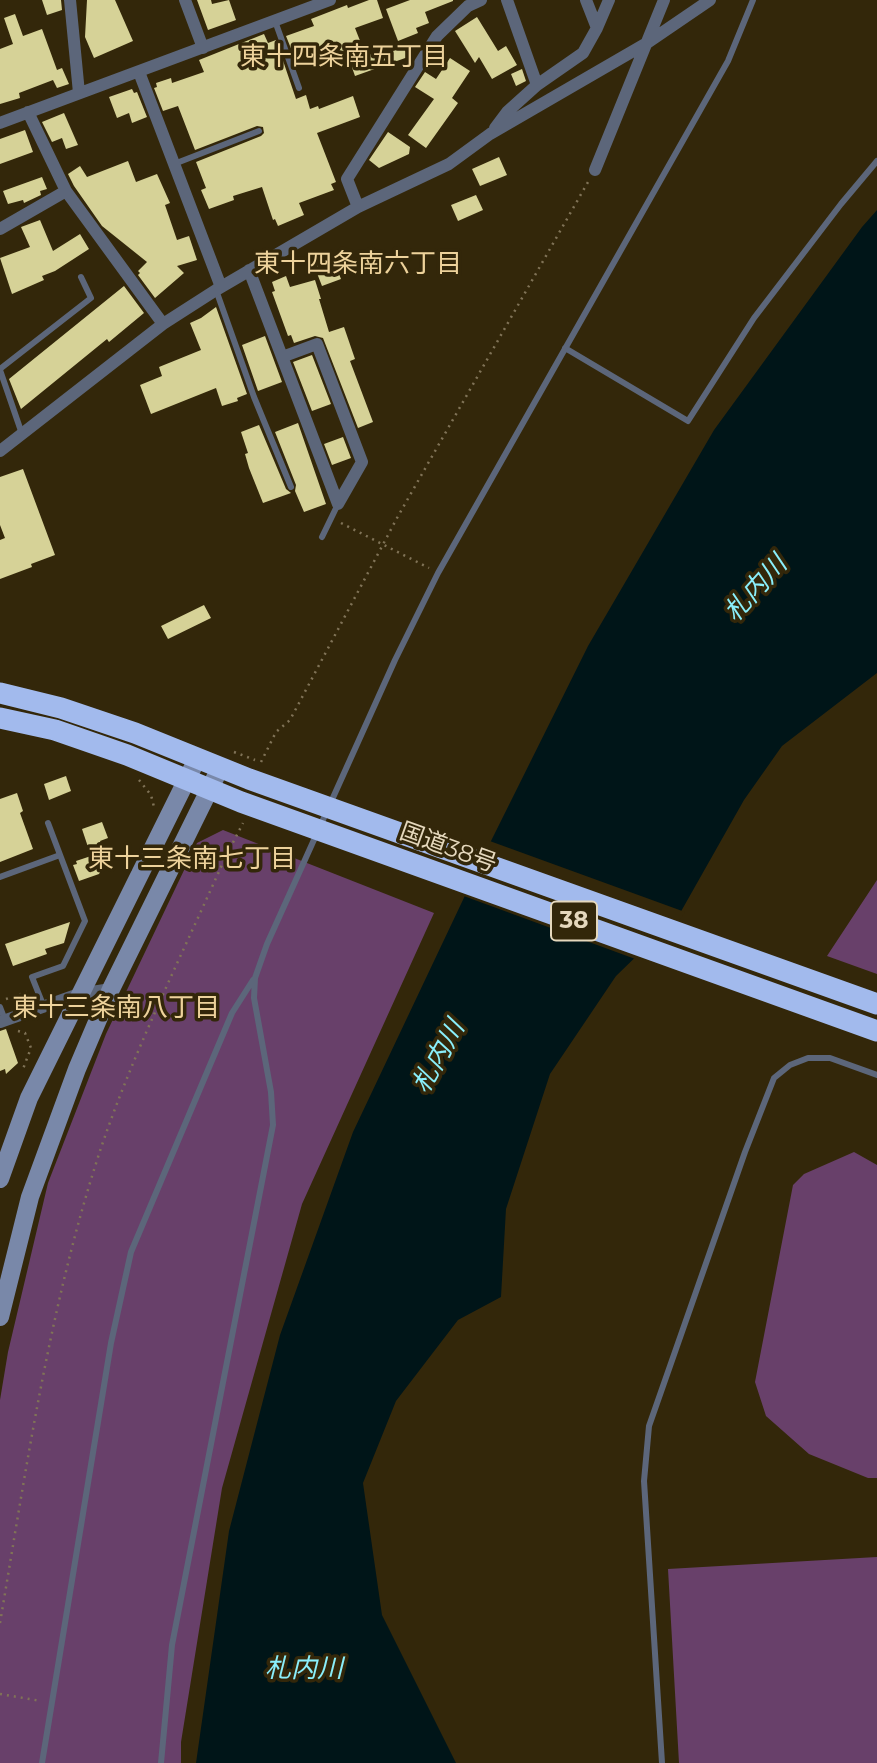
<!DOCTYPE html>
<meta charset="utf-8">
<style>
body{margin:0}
canvas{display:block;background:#33270a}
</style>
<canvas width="877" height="1763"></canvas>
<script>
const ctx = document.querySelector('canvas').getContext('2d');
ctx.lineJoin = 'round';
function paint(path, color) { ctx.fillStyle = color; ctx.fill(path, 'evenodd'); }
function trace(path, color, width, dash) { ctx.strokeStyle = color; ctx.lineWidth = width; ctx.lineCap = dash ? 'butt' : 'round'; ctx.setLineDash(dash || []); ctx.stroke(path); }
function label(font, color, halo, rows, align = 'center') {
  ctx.font = font + ' Montserrat,"Noto Sans JP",sans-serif'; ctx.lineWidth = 7; ctx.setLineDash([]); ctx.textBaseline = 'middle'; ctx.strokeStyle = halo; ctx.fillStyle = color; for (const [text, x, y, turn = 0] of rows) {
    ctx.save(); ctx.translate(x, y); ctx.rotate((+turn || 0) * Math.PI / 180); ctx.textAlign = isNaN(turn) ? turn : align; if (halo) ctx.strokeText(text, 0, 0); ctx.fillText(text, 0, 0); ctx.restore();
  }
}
paint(new Path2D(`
 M223,830L434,913L302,1204L222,1488L181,1742V1763H0V1400L8,1352L48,1183L106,1034L197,843Z
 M877,880V974L827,956Z
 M854,1152L877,1165V1478H868L809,1454L766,1416L755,1382L793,1185L804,1174Z
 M877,1557V1763H679L668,1569Z`), '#68406a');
paint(new Path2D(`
 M877,210V673L782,746L744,800L679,915L616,976L550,1074L506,1209L501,1297L458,1320L396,1401L363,1483L382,1615L456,1763H196L229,1531L280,1335L353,1132L488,847L588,646L714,430L862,227Z`), '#001518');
paint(new Path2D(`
 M487,840L685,912L681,918L638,960L461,895Z`), '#33270a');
paint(new Path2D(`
 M42,0H61L62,10L47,15Z
 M87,0H115L133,41L94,58L85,37Z
 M197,0H211L212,4L229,0L236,20L208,30Z
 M369,0H377L383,18L355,28L366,56L402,42L408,57L355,76L349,59L335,64L328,44L294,56L286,36L314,26L311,19L347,5L348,8Z
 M410,0H453V1L425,12L429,23L416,28L418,33L398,41L386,9Z
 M15,14L23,36L42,29L57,70L62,68L69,84L57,88L53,80L19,93L20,98L0,104V49L13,44L4,18Z
 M477,17L498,51L506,46L517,65L492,79L479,57L475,63L455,31Z
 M264,34L268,43L276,40L296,99L306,95L310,109L318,106L319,109L353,96L360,117L317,133L336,182L331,184L334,190L299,203L304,215L278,226L275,219L273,220L262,187L233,196L234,200L209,209L201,190L206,188L196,162L261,136L264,133L263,127L257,126L195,150L178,106L163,111L154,88L157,87L156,83L171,78L172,83L204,72L199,60Z
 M450,58L470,71L452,98L458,103L426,148L408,135L434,99L415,87L425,72L436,79Z
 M522,69L526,81L516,86L511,74Z
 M132,89L134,93L137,92L147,117L132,123L129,113L117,118L109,97Z
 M64,113L78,145L66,149L62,138L52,142L42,122Z
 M25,130L33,152L0,164V139Z
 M388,132L410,147L409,154L379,168L369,160Z
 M499,157L507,175L480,186L472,169Z
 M128,161L136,182L157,174L170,203L165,205L177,240L189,236L197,260L177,266L184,273L155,298L138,275L140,273L138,271L147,262L102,226L74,186L68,174L80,166L87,177Z
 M42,177L47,189L40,191L41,195L24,203L23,200L8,204L3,191Z
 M476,195L483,210L458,221L451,205Z
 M40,220L53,251L80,234L89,249L55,271L42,276L44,280L12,294L0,258L30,247L21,227Z
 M332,256L341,279L322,286L313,263Z
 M286,276L290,287L315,280L321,299H319L329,332L344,327L355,359L350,361L373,422L358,428L323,338L315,336L294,343L291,335L288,336L272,292L275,291L272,282Z
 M124,286L144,313L109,342L107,339L21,409L9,379Z
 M216,307L247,394L237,398L238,401L222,406L216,388L151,414L140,385L162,376L159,367L201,350L190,323L201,318Z
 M265,336L282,382L258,391L242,345Z
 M312,355L331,404L312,411L293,362Z
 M298,423L326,504L304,512L295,491L296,485L275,432Z
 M259,425L286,489L291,493L263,503L249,468L245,454L248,453L241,432Z
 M343,437L351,458L332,465L324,444Z
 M23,469L55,555L31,564L32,567L0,579V540L5,538L0,525V477Z
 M204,605L211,618L168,639L161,626Z
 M66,776L71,791L49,800L44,784Z
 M17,793L23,811L20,813L33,849L0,862V799Z
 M102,822L108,838L100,841L106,859L101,861L103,867L99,874L79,881L73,865L77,864L76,861L91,856L82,829Z
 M70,922L64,943L45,949L47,954L13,966L5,944Z
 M6,1029L18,1063L6,1074L5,1069L0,1071V1031Z`), '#d6d297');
trace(new Path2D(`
 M341,523L429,568
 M234,752L255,760
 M261,762L276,732L290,720L397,518L588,182
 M139,780L151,795L154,807
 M6,999L27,992
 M18,1031L25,1033L31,1048L23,1069
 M0,1623C27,1464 50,1304 100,1151C133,1052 183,953 225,858L243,823
 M0,1694L41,1701`), '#807357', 2.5, [2, 5]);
trace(new Path2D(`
 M275,21L299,88
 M174,164L259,131
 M216,290L254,397L291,487
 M565,348L688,421L754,318L841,204L877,161
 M0,369L91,298L81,277
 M0,370L22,434
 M322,537L338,504
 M0,877L60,855
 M0,1007L5,1020
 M44,1007L32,977L63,966L85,921L48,823
 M42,1763L111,1343L131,1252L232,1013L253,980
 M161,1763L172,1645L273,1125L271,1092L254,998L255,978L267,944L395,660L438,573L728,61L753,0
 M662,1763L644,1481L649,1426L745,1152L774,1078L790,1065L808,1058H830L877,1075`), '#5c667a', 6);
trace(new Path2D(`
 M70,0L79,93
 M185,0L203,48
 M507,0L537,85
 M597,28L609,0
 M139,72L221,287
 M28,112L66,191L163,324
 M0,123L330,0
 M495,128L507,112L537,85L583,53L597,28L586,0
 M595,170L664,0
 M358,207L347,179L437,36L468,6L481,0
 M0,229L66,191
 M249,270L338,504L362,462L317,344L282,357
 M0,451L163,324L216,290L358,207L449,164L490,134L647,43L710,0
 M0,1022L79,994L111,989`), '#5c667a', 12);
trace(new Path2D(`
 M0,1179L29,1098L197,759
 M0,1317L30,1197L77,1069L111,989L220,768`), '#7988a9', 18);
trace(new Path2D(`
 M0,693L61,708L135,733L249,779L877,1004
 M0,718L55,730L127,755L241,802L877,1031`), '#a2baed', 21);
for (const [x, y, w] of [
 [574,921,46]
]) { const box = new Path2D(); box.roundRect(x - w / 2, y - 19.5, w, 39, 5); ctx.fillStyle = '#33270a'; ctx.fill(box); trace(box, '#e5d8bd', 2); }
label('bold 23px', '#e5d8bd', null, [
 ["38",574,921]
]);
label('24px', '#e5d8bd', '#33270a', [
 ["国道38号",448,848,20]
]);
label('26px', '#edd29b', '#33270a', [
 ["東十四条南五丁目",344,57],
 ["東十四条南六丁目",358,264],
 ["東十三条南七丁目",192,859],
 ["東十三条南八丁目",116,1008]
]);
label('italic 26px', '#8aeffb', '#33270a', [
 ["札内川",756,589,-48],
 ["札内川",439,1057,-61],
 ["札内川",304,1669]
]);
</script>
